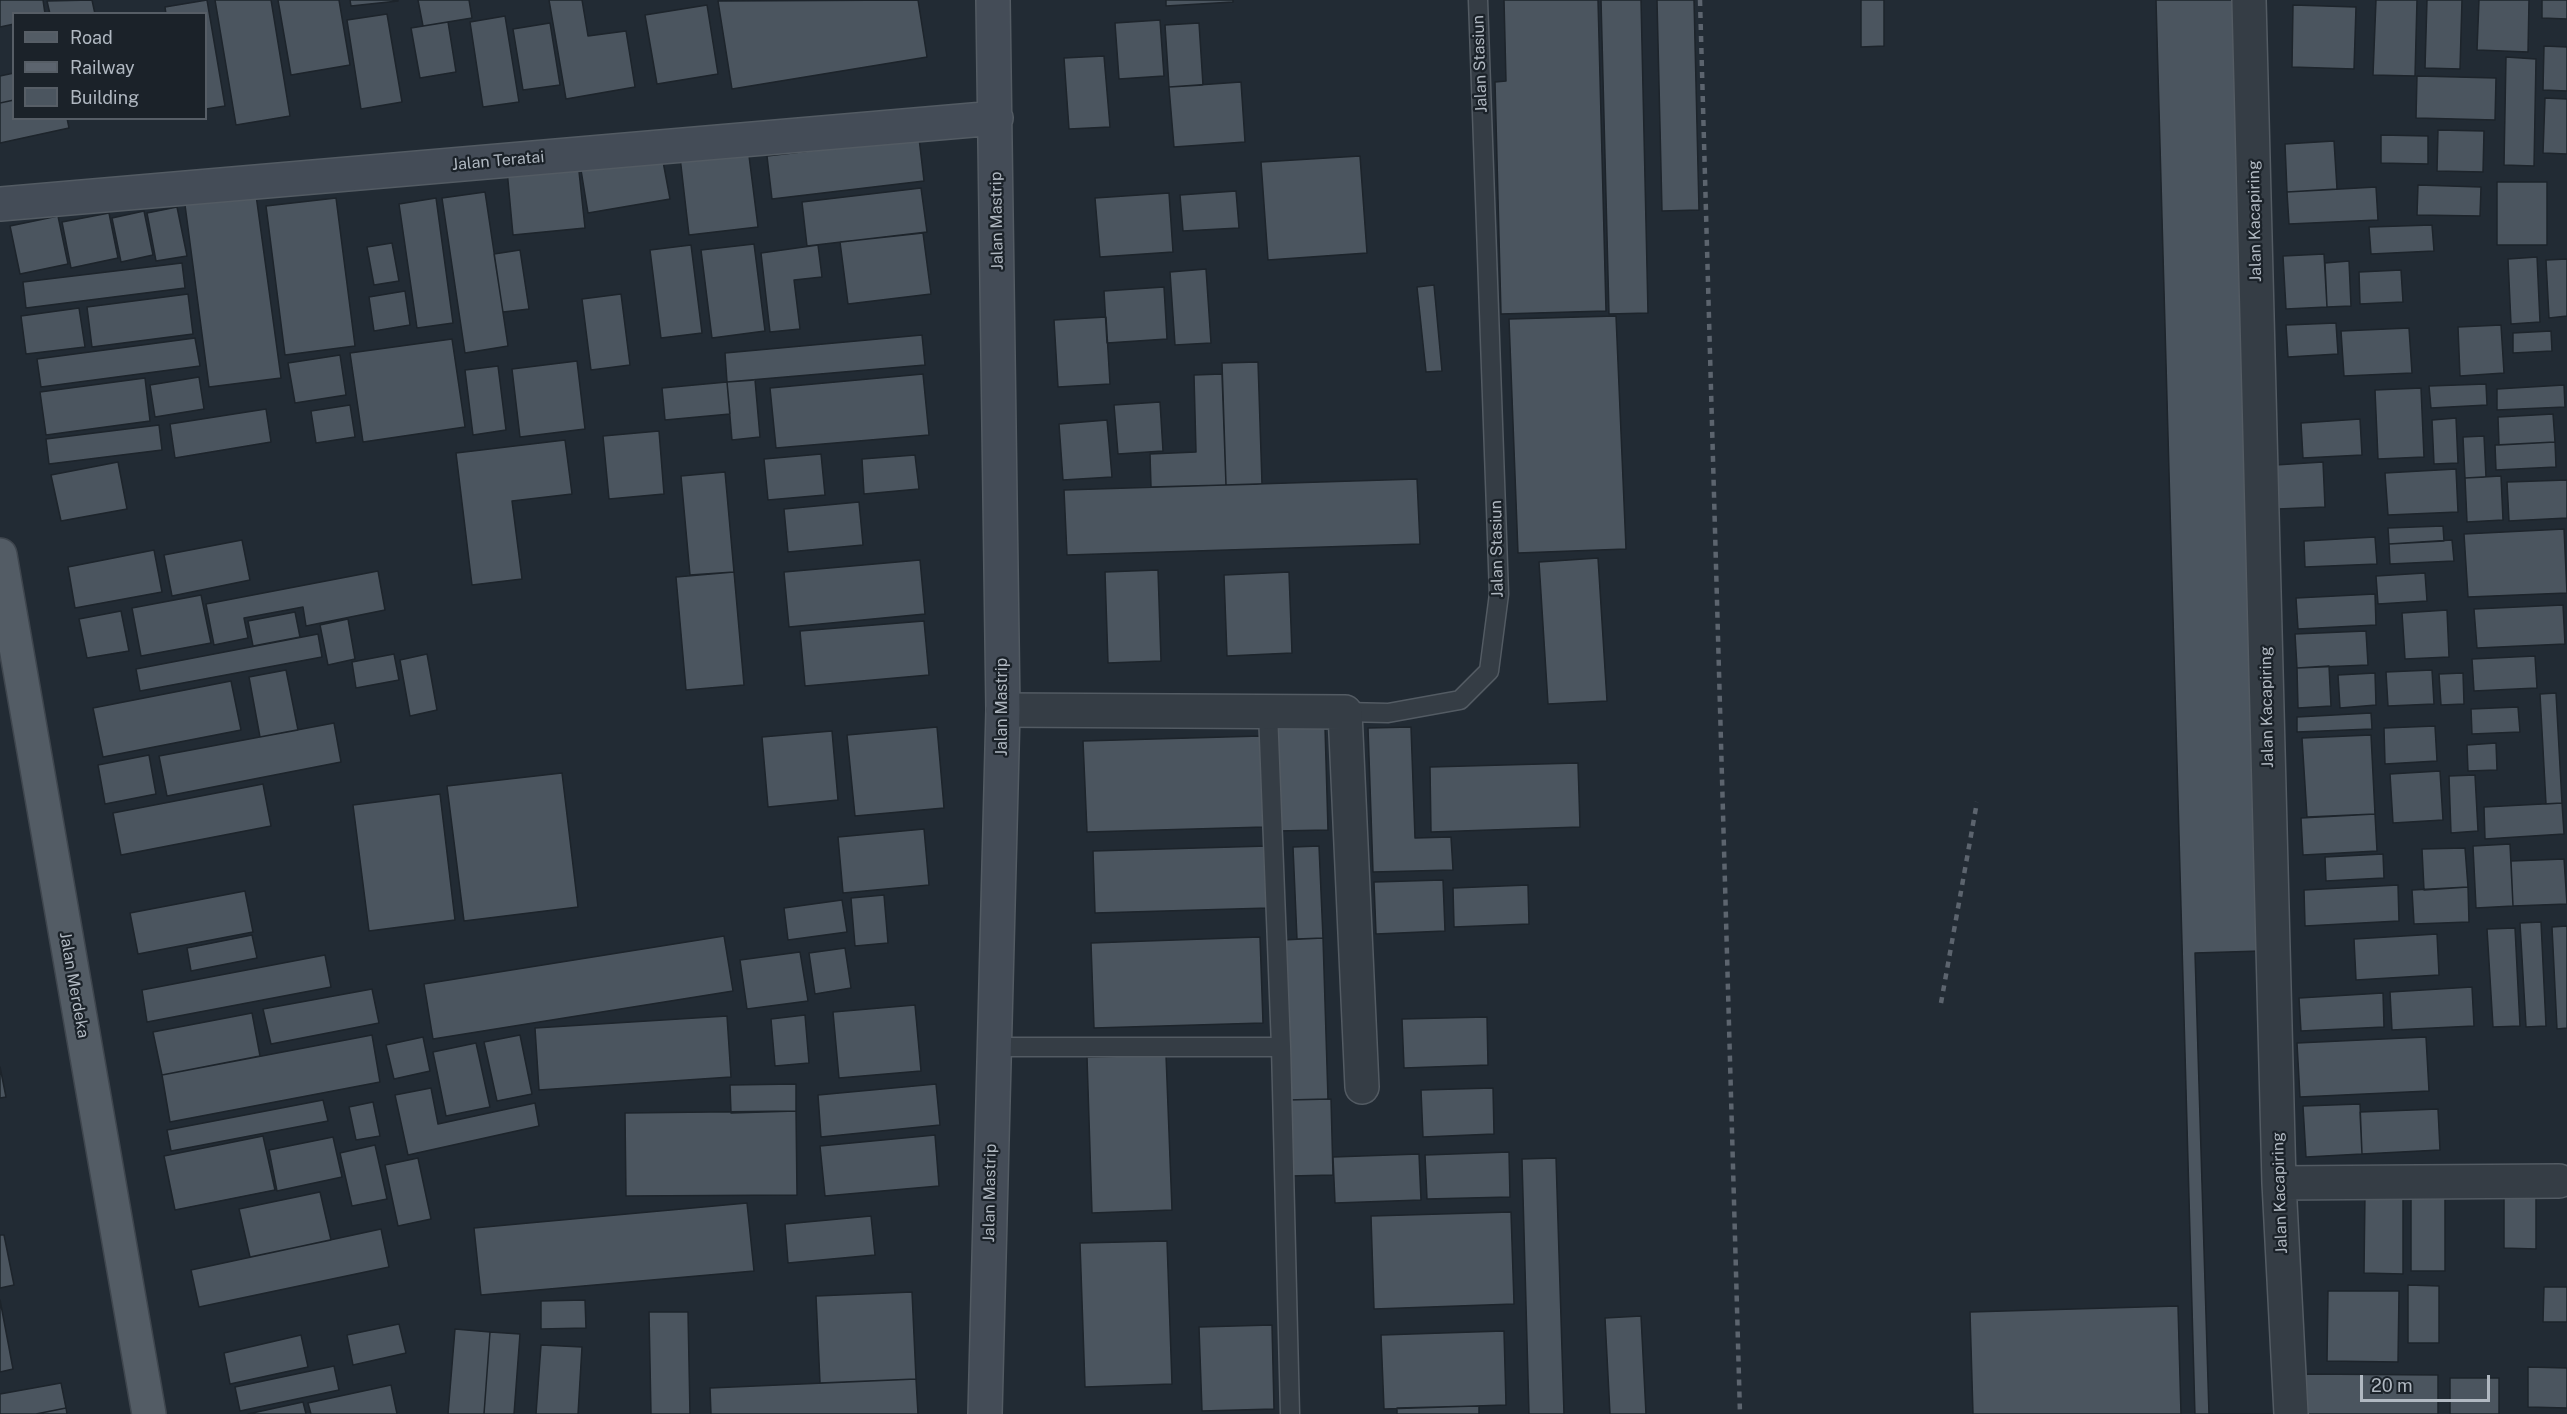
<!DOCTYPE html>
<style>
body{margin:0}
#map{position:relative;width:2567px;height:1414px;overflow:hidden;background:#222b34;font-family:"Public Sans",sans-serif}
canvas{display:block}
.legend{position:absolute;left:12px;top:12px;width:195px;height:108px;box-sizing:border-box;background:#1b2229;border:2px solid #575e66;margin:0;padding:8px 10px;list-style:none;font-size:18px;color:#b0b8c1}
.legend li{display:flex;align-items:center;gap:12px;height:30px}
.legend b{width:30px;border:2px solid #575e66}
.scale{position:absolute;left:2360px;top:1375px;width:130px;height:27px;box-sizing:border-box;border:3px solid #b0b8c1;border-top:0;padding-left:8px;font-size:18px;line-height:21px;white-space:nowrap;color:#b0b8c1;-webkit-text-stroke:4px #1b2229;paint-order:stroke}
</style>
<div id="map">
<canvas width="2567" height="1414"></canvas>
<ul class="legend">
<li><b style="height:8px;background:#535c65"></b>Road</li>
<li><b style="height:8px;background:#5c646e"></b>Railway</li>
<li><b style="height:16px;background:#4b555f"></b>Building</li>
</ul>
<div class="scale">20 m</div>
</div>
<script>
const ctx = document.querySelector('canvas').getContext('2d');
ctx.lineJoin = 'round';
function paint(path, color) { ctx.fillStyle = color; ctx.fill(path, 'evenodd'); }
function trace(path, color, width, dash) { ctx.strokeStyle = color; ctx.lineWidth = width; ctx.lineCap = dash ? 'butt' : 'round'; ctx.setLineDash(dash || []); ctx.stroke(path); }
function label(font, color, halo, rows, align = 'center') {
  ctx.font = font + ' "Public Sans",sans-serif'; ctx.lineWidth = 4.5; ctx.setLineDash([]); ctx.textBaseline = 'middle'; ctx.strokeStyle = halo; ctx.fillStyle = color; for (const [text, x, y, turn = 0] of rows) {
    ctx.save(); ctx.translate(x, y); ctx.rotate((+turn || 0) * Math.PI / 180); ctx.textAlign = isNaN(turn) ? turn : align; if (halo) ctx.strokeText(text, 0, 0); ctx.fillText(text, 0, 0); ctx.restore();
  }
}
const building = new Path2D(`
 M0,0H43L45,14H14V24L0,27Z
 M92,0L95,14H50L47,1Z
 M207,0L225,106L206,109V14H166L165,7Z
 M215,0H271L290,116L236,125Z
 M278,0H339L350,65L291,75Z
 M350,0H398V1L351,6Z
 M418,0H469L472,18L423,26Z
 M549,0H582L588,36L626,31L635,87L566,99Z
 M918,0L927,57L732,89L718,1Z
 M1166,0H1233V2L1166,6Z
 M1504,0H1598L1606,311L1501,314L1495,82L1506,81Z
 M1601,0H1641L1648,313L1609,314Z
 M1657,0H1694L1699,210L1662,211Z
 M1861,0H1884V46L1861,47Z
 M2156,0H2237L2285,1414H2195Z
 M2376,0H2417L2415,76L2373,75Z
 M2427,0H2462L2460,69L2425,68Z
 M2479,0H2529L2528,52L2477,50Z
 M2542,0H2567V19L2542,18Z
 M707,5L718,74L657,84L645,15Z
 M2293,5L2356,7L2354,69L2292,67Z
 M387,14L402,102L361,109L347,20Z
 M505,16L519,102L483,107L470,22Z
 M1160,20L1164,76L1119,79L1115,23Z
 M448,22L456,72L420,78L411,28Z
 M550,23L560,85L523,90L513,29Z
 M1199,23L1203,85L1169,87L1165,25Z
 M2544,46L2567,47V91L2543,90Z
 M1104,56L1110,127L1069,129L1064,58Z
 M2506,57L2536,59L2534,166L2504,165Z
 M14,73V100L0,103V76Z
 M2417,76L2496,78L2495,120L2416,118Z
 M1241,82L1245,142L1174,147L1169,87Z
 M2545,98L2567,99V154L2543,153Z
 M14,100V118H67L69,128L0,143V103Z
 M2438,130L2484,131L2483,172L2437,171Z
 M2381,135L2428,136V164L2381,163Z
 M919,138L924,181L772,199L767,156Z
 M2334,141L2337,189L2287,192L2285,144Z
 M748,148L758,227L689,235L680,157Z
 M662,156L670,199L588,213L581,170Z
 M1360,156L1367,253L1268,260L1261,162Z
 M578,162L585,228L513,235L507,170Z
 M2497,182H2547V245H2497Z
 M2418,185L2481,187L2480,216L2417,215Z
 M2376,187L2378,220L2289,224L2287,192Z
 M921,188L927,232L807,246L802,202Z
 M1236,191L1239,228L1183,231L1180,195Z
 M485,192L508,346L465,353L442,198Z
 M1169,193L1173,252L1100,257L1095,198Z
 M256,195L281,378L209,387L185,205Z
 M336,198L355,346L285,355L266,206Z
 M436,198L453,323L417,328L399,204Z
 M177,207L187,256L156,261L147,213Z
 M144,211L153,255L121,262L112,218Z
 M109,213L118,258L71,268L62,222Z
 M58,216L68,264L20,274L10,226Z
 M2432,225L2434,251L2371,254L2369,227Z
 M923,233L931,294L848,304L840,242Z
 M392,243L399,281L374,285L367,247Z
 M754,244L765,331L712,338L701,250Z
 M691,245L702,333L661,338L650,250Z
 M818,245L822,277L794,280L800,329L770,332L761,253Z
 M520,250L529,309L503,312L494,254Z
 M2324,254L2327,307L2286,309L2283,256Z
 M2537,257L2540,322L2511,324L2508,259Z
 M2567,259V316L2549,318L2546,260Z
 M2349,261L2351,306L2327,307L2325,263Z
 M182,263L185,288L26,308L23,282Z
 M1206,269L1211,343L1175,345L1170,272Z
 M2401,270L2403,302L2360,304L2359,272Z
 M1434,285L1442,371L1426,372L1417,287Z
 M1164,287L1167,339L1107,343L1104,291Z
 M405,291L410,325L374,331L369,297Z
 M188,294L193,334L92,347L87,307Z
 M621,294L630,365L591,370L582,299Z
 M79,308L85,347L26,354L21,316Z
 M1616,316L1626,549L1518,553L1509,319Z
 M1106,317L1110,384L1058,387L1054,320Z
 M2336,323L2338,354L2288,357L2286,325Z
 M2501,325L2504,373L2460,376L2458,327Z
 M2409,328L2412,373L2344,376L2341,331Z
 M2551,331L2552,351L2513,353V333Z
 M922,335L925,365L727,382L725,353Z
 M195,338L200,366L41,387L37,359Z
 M452,339L465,427L363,442L350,353Z
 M340,355L346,395L295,403L288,363Z
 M577,361L585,429L520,437L512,369Z
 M1258,362L1262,484L1226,485L1222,363Z
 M498,366L506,430L473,435L465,370Z
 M923,374L929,435L776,448L770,388Z
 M1222,374L1226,485L1151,487L1150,454L1196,452L1194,375Z
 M199,377L204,409L155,417L150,385Z
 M145,378L150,421L46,435L40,392Z
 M755,380L760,437L732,440L727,382Z
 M727,382L730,414L665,420L662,388Z
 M2486,384L2487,405L2431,408L2429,386Z
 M2564,385L2565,407L2497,410V389Z
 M2421,388L2424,457L2378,459L2375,390Z
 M1160,402L1163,451L1118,454L1114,405Z
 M350,405L355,437L316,443L311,411Z
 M266,409L271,442L175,458L170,424Z
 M2553,414L2555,442L2499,445L2498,417Z
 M2456,418L2458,463L2434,464L2432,420Z
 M2360,419L2362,455L2303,458L2301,423Z
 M1107,420L1112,477L1063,480L1059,424Z
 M159,425L162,450L49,464L46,439Z
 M659,431L664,494L609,499L603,436Z
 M2484,436L2486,477L2465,478L2463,437Z
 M565,440L572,494L512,501L522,579L472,585L456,453Z
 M2555,442L2556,467L2496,470L2495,445Z
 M821,454L825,495L768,500L764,459Z
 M915,455L919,489L864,494L862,459Z
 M118,462L127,509L61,521L51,475Z
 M2323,462L2325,507L2278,509L2275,465Z
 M2456,469L2458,512L2388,515L2385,473Z
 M725,472L734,572L690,575L681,476Z
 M2501,476L2503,520L2467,522L2465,478Z
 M1417,479L1420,544L1067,555L1064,490Z
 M2567,480V518L2509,521L2507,482Z
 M859,502L863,545L788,552L784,509Z
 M2443,526L2444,541L2389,544L2388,528Z
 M2564,529L2567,593L2468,597L2464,534Z
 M2375,537L2377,564L2305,567L2304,541Z
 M242,540L250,580L172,596L164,555Z
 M2452,540L2454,561L2390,564L2389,544Z
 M154,550L162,592L75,608L68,567Z
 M1598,558L1607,701L1548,704L1539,562Z
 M920,560L925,614L789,627L784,572Z
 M1158,570L1161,661L1108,663L1105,572Z
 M378,571L385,610L306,626L303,607L244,618L248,638L214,645L206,604Z
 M734,572L744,685L686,690L676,577Z
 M1289,572L1292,653L1227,656L1224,575Z
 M2425,573L2427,601L2378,604L2376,576Z
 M2375,594L2376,625L2298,629L2296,598Z
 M201,595L211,643L141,656L132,608Z
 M2563,605L2565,644L2477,648L2474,609Z
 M2447,610L2449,657L2405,659L2402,613Z
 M121,611L129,651L87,658L79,619Z
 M295,612L300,637L253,646L248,621Z
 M348,619L355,659L328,665L320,625Z
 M924,621L929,675L805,686L800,631Z
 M2366,631L2368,665L2297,668L2295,634Z
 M318,634L322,657L140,691L136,669Z
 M394,654L399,680L356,688L352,662Z
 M427,654L437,710L410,716L400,660Z
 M2535,656L2537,688L2474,691L2472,659Z
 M2329,666L2331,706L2298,708L2297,668Z
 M286,670L298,730L260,737L249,677Z
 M2432,670L2434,704L2388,706L2386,672Z
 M2375,673L2376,705L2340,708L2338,675Z
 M2463,673L2464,704L2441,705L2439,674Z
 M231,681L241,730L103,757L93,708Z
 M2556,693L2562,803L2546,804L2540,694Z
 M2518,707L2520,732L2472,734L2471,709Z
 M2371,713L2372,729L2297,732V717Z
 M334,723L341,762L167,796L159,756Z
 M2435,726L2437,761L2385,764L2384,728Z
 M937,727L944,808L855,816L847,735Z
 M1325,727L1328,830L1277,831L1274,728Z
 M1411,727L1415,838L1451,837L1453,870L1373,872L1368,728Z
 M832,731L838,800L768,807L762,737Z
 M2371,735L2375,814L2307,817L2302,738Z
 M1261,736L1265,827L1087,832L1083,741Z
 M2496,743L2497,770L2468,771L2467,745Z
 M149,755L156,794L105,804L98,765Z
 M1578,763L1580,827L1431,832L1430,767Z
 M2440,771L2443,820L2393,823L2390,774Z
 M562,773L578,907L464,921L447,786Z
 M2475,775L2478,831L2451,833L2449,776Z
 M263,784L271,826L121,855L113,813Z
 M440,794L455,920L369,931L353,805Z
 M2562,803L2564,834L2485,839L2484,807Z
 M2375,814L2377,851L2303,855L2301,818Z
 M924,829L929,885L843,893L838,837Z
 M2510,844L2513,906L2476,908L2473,846Z
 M1268,846L1269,908L1095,913L1093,851Z
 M1319,846L1323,938L1297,939L1293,847Z
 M2465,848L2468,887L2424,890L2422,849Z
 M2383,854L2384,878L2326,881L2325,857Z
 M2564,859L2567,904L2513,906L2511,861Z
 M1443,880L1445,931L1376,934L1374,882Z
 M1528,885L1529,924L1454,927L1453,888Z
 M2398,885L2399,921L2305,926L2304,890Z
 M2468,887L2469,922L2414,924L2412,890Z
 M245,891L253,932L138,954L130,913Z
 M884,895L888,943L855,946L851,898Z
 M842,900L847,932L788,940L784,908Z
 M2541,922L2546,1026L2526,1027L2520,923Z
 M2567,926V1028L2557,1029L2552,927Z
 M2515,928L2520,1026L2493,1027L2487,929Z
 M2437,934L2439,975L2356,980L2354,939Z
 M252,935L257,958L191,971L187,948Z
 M724,936L733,991L433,1039L424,984Z
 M1260,937L1263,1023L1094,1028L1091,943Z
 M1323,938L1328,1099L1287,1100L1282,940Z
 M845,948L851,988L815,994L809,953Z
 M2261,951L2276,1414H2209L2195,953Z
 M800,952L808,1001L747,1009L740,960Z
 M325,955L331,987L147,1022L142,990Z
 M2472,987L2474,1026L2392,1030L2390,992Z
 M372,989L379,1023L271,1044L263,1009Z
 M2383,993L2384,1027L2301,1031L2299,998Z
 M915,1005L921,1071L839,1078L833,1012Z
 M252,1013L260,1056L162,1075L153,1032Z
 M805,1015L809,1063L775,1066L771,1019Z
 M727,1016L731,1077L539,1090L535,1028Z
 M1487,1017L1488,1065L1404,1068L1402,1019Z
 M372,1035L380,1082L170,1122L162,1075Z
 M520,1035L532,1094L497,1101L484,1042Z
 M423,1037L430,1071L394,1079L386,1045Z
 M2426,1037L2429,1091L2300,1097L2297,1043Z
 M476,1043L490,1107L446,1116L433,1052Z
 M1166,1055L1172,1210L1092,1213L1087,1057Z
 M0,1067L6,1097L0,1098Z
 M796,1084V1111L731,1113L730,1085Z
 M936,1084L940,1125L821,1137L818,1095Z
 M431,1088L438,1124L535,1103L539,1126L408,1155L395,1095Z
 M1493,1088L1494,1134L1423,1137L1421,1090Z
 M1331,1099L1333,1175L1290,1176L1287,1100Z
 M323,1100L328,1121L171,1151L167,1130Z
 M373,1102L380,1136L356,1140L349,1107Z
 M2360,1104L2362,1154L2306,1157L2303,1106Z
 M2438,1109L2440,1150L2362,1154L2360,1112Z
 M796,1111L797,1195L626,1196L625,1113Z
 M935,1135L939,1186L825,1196L820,1146Z
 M263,1136L275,1190L175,1210L164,1156Z
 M333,1137L342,1177L277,1191L269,1150Z
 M375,1145L387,1199L352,1206L340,1153Z
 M1509,1152L1510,1197L1427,1199L1425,1155Z
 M1419,1154L1421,1200L1335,1203L1333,1157Z
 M418,1158L431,1219L398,1226L385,1165Z
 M1556,1158L1564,1414H1529L1522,1159Z
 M2504,1189L2536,1190V1249L2504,1248Z
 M320,1192L331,1240L250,1257L239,1209Z
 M2365,1192H2403V1274L2364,1273Z
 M2411,1192L2445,1193V1271H2411Z
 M747,1203L754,1271L481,1295L474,1228Z
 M1511,1212L1514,1304L1374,1309L1371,1216Z
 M871,1216L875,1255L788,1263L785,1224Z
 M381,1229L389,1267L199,1307L191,1270Z
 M0,1235H4L14,1285L0,1288Z
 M1167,1241L1172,1384L1085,1387L1080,1243Z
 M2408,1285L2439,1286V1343H2408Z
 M2544,1287H2567V1322H2543Z
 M2328,1291H2399L2398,1362L2327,1361Z
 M912,1292L916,1379L820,1383L816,1296Z
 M0,1300L13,1369L0,1372Z
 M585,1300L586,1328L541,1329V1301Z
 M2178,1306L2181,1414H1973L1970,1312Z
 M649,1312H688L690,1414H651Z
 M1641,1316L1646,1414H1610L1605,1318Z
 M399,1324L406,1353L353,1365L347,1335Z
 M1272,1325L1274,1409L1202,1411L1199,1327Z
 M455,1329L490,1332L484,1414H448Z
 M1504,1331L1506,1405L1384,1409L1381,1335Z
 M490,1332L520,1334L514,1414H484Z
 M301,1335L308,1367L230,1384L224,1353Z
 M541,1345L582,1347L578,1414H536Z
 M334,1366L339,1390L240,1411L235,1387Z
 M2528,1367L2567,1368V1408L2528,1407Z
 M2305,1374L2438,1375V1414H2304Z
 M2450,1378H2499V1414H2450Z
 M916,1379L918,1414H711L710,1388Z
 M61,1383L66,1408L36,1414H0V1394Z
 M391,1385L397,1414H311L308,1403Z
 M303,1402L306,1414H248Z
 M1479,1406V1414H1397V1408Z
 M66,1408L67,1414H36Z`);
paint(building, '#4b555f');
trace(building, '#1d242b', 1.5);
const lane = new Path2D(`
 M1268,712L1281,1047L1290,1414
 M1345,712L1388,713L1460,700L1489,671L1499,594L1478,0
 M994,1047H1281`);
const street = new Path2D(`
 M2249,0L2279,1183L2291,1414
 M1003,710L1345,712L1362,1087
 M2279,1183L2559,1181`);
const secondary = new Path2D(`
 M0,204L996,118
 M985,1414L1003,710L993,0`);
const primary = new Path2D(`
 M0,555L149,1414`);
trace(lane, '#535b63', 21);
trace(street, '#535b63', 36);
trace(secondary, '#535b63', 36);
trace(primary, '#3f464e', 36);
trace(lane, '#353d45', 18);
trace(street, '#353d45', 33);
trace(secondary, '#444c57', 33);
trace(primary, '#535c65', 33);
trace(new Path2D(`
 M1700,0L1740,1414
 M1941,1003L1977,802`), '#5c646e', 4.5, [6, 6]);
label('16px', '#b0b8c1', '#1b2229', [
 ["Jalan Stasiun",1480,64,-92],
 ["Jalan Teratai",498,161,-5],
 ["Jalan Mastrip",997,221,-91],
 ["Jalan Kacapiring",2255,221,-91],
 ["Jalan Stasiun",1497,549,-91],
 ["Jalan Mastrip",1002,707,-90],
 ["Jalan Kacapiring",2267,707,-91],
 ["Jalan Merdeka",74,985,80],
 ["Jalan Mastrip",990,1193,-89],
 ["Jalan Kacapiring",2280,1193,-92]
]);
</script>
